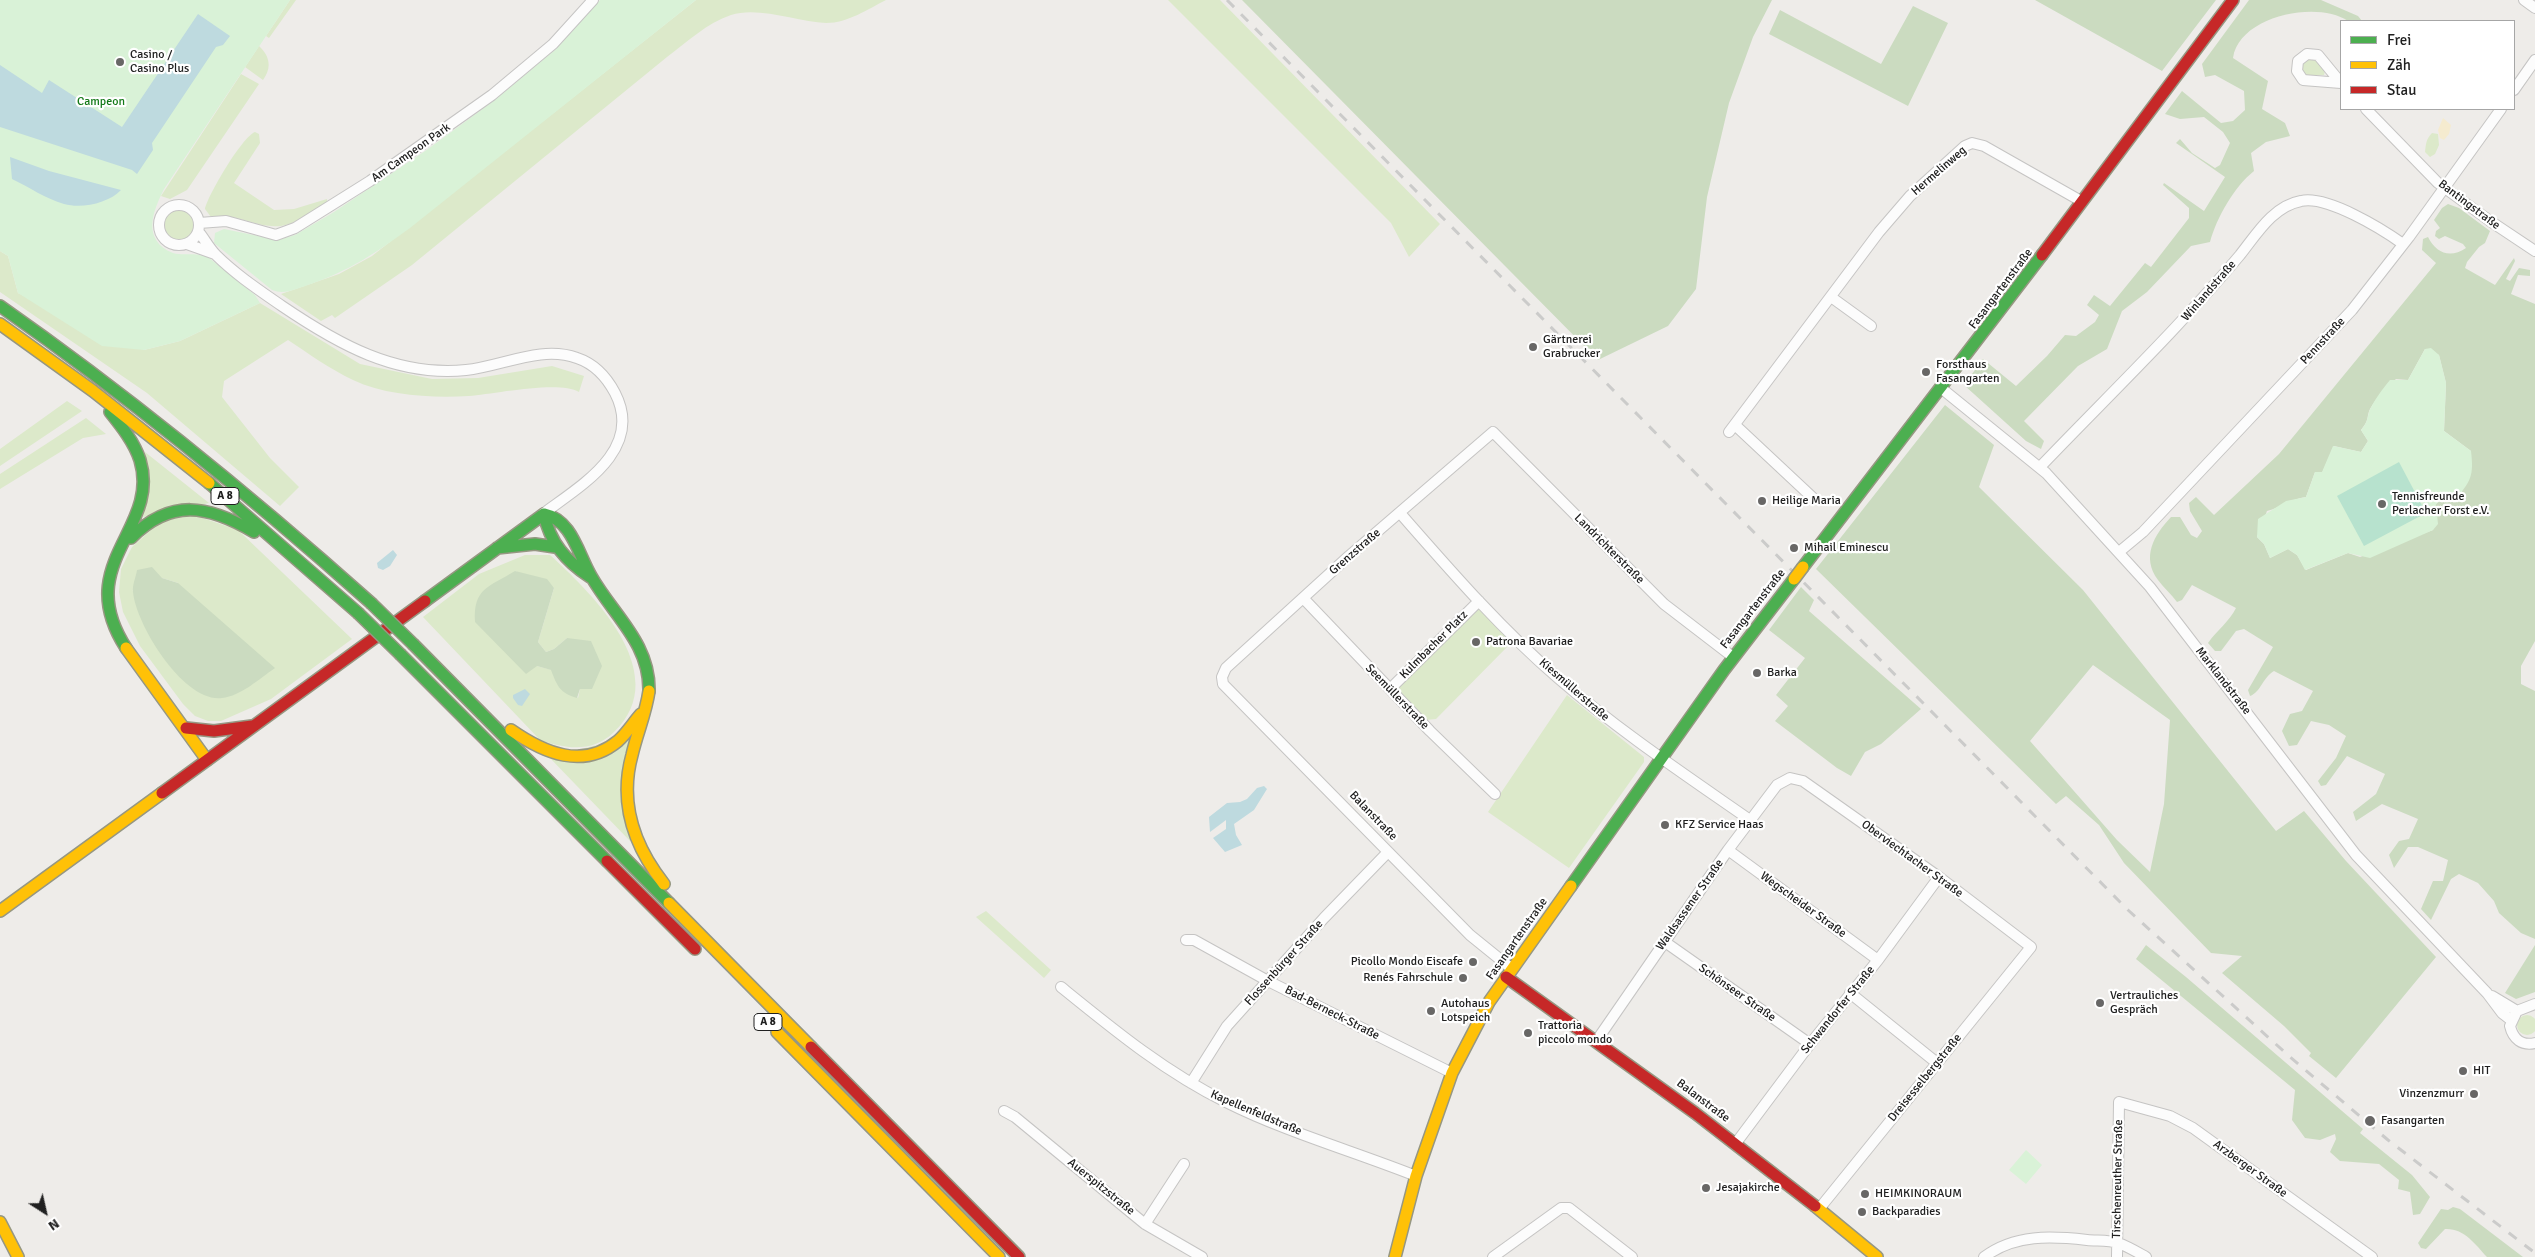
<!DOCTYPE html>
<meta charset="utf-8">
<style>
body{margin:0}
#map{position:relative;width:2535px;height:1257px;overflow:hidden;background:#eeece9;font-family:Signika,sans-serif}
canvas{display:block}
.legend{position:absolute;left:2340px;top:20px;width:175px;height:90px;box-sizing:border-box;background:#fff;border:1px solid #a6a6a6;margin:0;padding:6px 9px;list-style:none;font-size:15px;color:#202020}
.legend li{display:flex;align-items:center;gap:10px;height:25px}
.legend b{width:25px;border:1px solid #a6a6a6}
.north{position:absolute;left:20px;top:1187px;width:50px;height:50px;-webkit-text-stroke:4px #fff;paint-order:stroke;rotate:145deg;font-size:14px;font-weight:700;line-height:20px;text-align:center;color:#202020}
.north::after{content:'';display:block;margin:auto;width:18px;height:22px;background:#202020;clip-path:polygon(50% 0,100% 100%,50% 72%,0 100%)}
</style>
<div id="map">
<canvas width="2535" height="1257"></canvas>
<ul class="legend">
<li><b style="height:6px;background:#4caf50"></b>Frei</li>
<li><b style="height:6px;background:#ffc107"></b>Zäh</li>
<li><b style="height:6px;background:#c62828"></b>Stau</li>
</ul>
<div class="north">N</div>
</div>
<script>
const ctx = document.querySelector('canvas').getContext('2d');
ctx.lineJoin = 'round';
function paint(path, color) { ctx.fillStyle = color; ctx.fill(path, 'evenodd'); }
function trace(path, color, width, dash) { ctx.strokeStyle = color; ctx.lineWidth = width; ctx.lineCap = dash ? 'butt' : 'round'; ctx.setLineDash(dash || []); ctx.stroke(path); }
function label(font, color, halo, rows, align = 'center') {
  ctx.font = font + ' Signika,sans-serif'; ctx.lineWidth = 4.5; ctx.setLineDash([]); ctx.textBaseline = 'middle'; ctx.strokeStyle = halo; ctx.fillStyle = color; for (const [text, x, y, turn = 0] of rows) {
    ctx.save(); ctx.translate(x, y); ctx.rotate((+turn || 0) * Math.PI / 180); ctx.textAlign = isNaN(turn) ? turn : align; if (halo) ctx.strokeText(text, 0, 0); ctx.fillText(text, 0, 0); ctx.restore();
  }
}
paint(new Path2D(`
 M290,0H296L269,38L266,36Z
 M696,0H886C868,9 848,23 826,23C798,22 759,6 731,15C707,23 687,42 667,57L412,265L335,318L332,315L321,321L281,294L339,274L372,256Z
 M1168,0H1220L1440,224L1409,257L1391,223Z
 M259,46C270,56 272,68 263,80L245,67Z
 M2308,58L2315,59L2325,71L2324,75H2305L2301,69L2302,62Z
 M241,74L259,84L187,190L170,199L161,196Z
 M255,132L259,134L260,143L234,183L274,210L294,209L327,199V202C313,211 298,223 281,226C257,229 236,212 211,217L205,209C208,195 242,137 255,132Z
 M2432,133L2438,134L2439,145L2435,154L2430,157L2425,152C2426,144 2426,139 2432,133Z
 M163 225a16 16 0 1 1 32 0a16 16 0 1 1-32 0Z
 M0,251L8,256L18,293L144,350L180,341L260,303L360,364L432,379L478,378L552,366L584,376L579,392C559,380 494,394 469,396C432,398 387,396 353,380C330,369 309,354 288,340L224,381L222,397L270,458L299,487L280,506L147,393L0,292Z
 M67,401L82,411L0,466V449Z
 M86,418L106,434L83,438L0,489V474Z
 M145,452L209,503L143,517Z
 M194,515L238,530L352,639L271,699L221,721H208L195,716L183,704L140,646L123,612L119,592L121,569L132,547L162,520ZM162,578L178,583L132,591Z
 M525,555H550C594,595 674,674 614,732C593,753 566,749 540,740L423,617L479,574ZM515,571L554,588L538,642L546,652L554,649L567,638L580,689L578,698L552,670L537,666Z
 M1479,608L1510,638V644L1436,719L1425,720L1398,694V686L1475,610Z
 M1567,695L1644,757V762L1569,868L1488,812Z
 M633,736L630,841L549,757Z
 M986,911L1051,970L1044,978L976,917Z
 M2517 1025a10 10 0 1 1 20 0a10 10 0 1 1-20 0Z`), '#dce9ca');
paint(new Path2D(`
 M1242,0H1772L1753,37L1729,103L1707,197L1696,289L1668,326L1598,360Z
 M2035,0H2216L2162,71Z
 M2249,0H2321L2358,16L2362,21H2348C2317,0 2239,16 2233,58L2268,81L2262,109L2285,123L2290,136L2266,142L2251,153L2254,171C2234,187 2217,217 2210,242L2191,246L2147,292L2122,311L2107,349L2078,366L2024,421L2044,441L2041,449L2026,441L1964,385L1983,359L2016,386L2047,356L2065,335L2076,336L2095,322L2099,315L2087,305L2094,295L2110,306L2145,263L2151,267L2189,218V208L2163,185L2164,183L2204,211L2225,177L2176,143L2180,139L2192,153L2215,168L2220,165L2230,143L2223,132L2204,117L2180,119L2165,114L2182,91L2221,123L2233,121L2245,110L2244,91L2215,75L2205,77L2202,64Z
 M1913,6L1948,23L1908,106L1769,34L1780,10L1881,64Z
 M2448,204L2459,208L2490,231L2485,243L2479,247L2467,262L2465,268L2495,285L2514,258L2515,261L2506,279L2510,281L2519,268L2530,270V276L2518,275L2511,294L2535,304V641L2521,666V684L2535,691V939L2521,933L2499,913L2494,901L2478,883L2459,874L2451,879L2431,920L2421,909L2433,881H2443L2448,860L2418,847H2408L2394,868L2389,855L2399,841L2409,839L2418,819L2382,804L2356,821L2353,812L2376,794L2385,774L2347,756L2326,785L2321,786L2318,781L2336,758L2346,736L2329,725L2311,721L2297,745L2289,746L2282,731L2290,714L2302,711L2313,691L2274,671C2263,677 2261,692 2250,696L2248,690L2273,647L2244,629L2236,631L2221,651H2215L2208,643C2217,630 2229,622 2236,608L2192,585L2182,600L2177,602C2171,594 2164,588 2158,580C2141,557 2154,535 2171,517H2180L2191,535L2197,538L2202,531L2190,511L2189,503L2196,497L2214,515L2279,454L2436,263L2422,250L2423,239L2428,237C2436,253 2450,259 2466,248L2463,244L2445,236L2439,239L2435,236L2436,231L2440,228L2434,220L2442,208ZM2425,349L2439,355L2446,383L2444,431L2471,451L2442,499L2436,504L2433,530L2360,557L2348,553L2306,570L2297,555L2288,549L2270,558L2264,544L2257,537L2267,511C2281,508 2291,499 2306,497L2315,472L2322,473L2334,446L2361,452L2368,441L2361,430C2370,419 2366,418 2370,409C2377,397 2385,388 2396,379L2408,380Z
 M1945,405L1994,445L1979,487L2083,590L2276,831L2304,811L2346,861L2436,957L2336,1078L2309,1056L2311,1053L2284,1026L2222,973L2242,956L2211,953L2124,863L2099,825L2066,796L2056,804L1816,569ZM2093,665L2170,720L2164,804L2150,872L2117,840L2030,741Z
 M152,567L162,578L178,583L275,668C259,679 241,696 222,698C184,703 136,625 133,592C132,585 136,577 137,570Z
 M515,571L547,579L554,588L538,642L546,652L554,649L567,638L591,641L602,666L592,689H580L577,698C560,693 557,686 551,670L537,666L526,674L475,622C473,588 489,587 515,571Z
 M1801,587L1814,600L1809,611L1921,709L1881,744L1865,752L1851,776L1837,768L1775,721L1788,706L1776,695L1805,658L1769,630Z
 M2146,945L2186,977L2363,1129L2360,1133L2412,1175L2430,1197L2420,1214L2413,1215L2410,1192L2398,1189L2399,1180L2379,1164L2340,1161L2330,1152L2336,1139L2335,1134L2320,1140L2305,1138L2292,1120L2295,1090L2136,959Z
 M2535,945V992L2516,999L2505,993Z
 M2453,1207L2460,1209L2523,1257H2487C2475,1244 2464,1228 2445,1229L2426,1249L2421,1248L2418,1243L2441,1209L2448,1210Z`), '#cbdbc0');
paint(new Path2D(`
 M2443,118L2451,125L2449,134L2444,140L2440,138L2438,130Z`), '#f5ebcf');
paint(new Path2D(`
 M0,0H290L164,189C153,211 141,240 173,253C183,256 194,252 208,257L255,295L260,303L180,341L144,350L102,346L18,293L8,256L0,251Z
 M600,0H696L410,228C376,253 349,271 308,285C295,289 285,295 272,290L214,243L215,233L224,229L278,240L295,235L334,212L428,149L496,99L556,49Z
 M2431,348L2439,355L2446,383L2444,431L2471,451C2474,476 2471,481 2455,500L2442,499L2436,504L2438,524L2433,530L2370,558L2348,553L2305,570L2297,555L2288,549L2270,558L2264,544L2257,537L2258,519L2286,501L2306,497L2315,472H2322L2333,446L2361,452L2368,441L2361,430C2367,423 2367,420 2369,412C2372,403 2384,387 2390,380H2408L2425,349Z
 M2026,1150L2042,1165L2026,1184L2009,1170Z`), '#d9f2d7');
paint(new Path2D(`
 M2399,462L2426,513L2364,546L2337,496Z`), '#b7e2ce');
paint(new Path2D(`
 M198,14L230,36L223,45L216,47L152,143L153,150L137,174L132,170L0,127V65L42,93L49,80L122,127Z
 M10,157L49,171L121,190C109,203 82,209 64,204C46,199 29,187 12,179Z
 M393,550L397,555L390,566L383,570L378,568L377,563Z
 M525,689L530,694L522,706L518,705L513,698V695Z
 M1264,786L1267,789L1254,810L1234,824L1236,835L1242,845L1225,852L1213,838L1226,829V820L1210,832L1209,817L1227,803L1240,802L1247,799L1257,788Z`), '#bedadf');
const street = new Path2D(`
 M2524,0L2535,8
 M2341,83L2303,80L2297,71L2298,61L2307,54L2318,55L2341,83
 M2514,90L2535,60
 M2366,109L2438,183L2490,221L2535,251
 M159 225a20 20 0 1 1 40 0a20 20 0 1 1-40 0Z
 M199,223L226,221L276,235L295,228L370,181L492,95L553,44L593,0
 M198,231C204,238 209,248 216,255C235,274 259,290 282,306C338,344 396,377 466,370C503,366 541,345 577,358C595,364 606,376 615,393C644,449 582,485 544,513
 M187,244L215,254
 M1831,297L1871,326
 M1941,388L2046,473L2150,587L2356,855L2487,993L2502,1013L2511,1020
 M1735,425L1813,498
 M1729,432L1879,232L1910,196L1965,146L1972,143L1984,146L2081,201
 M2040,467C2107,397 2177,330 2240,255C2256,235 2273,206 2301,201C2327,195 2382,229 2403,244
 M1400,513C1450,570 1500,628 1558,678C1618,730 1684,774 1750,820
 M2119,552L2143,532L2352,310L2409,237L2501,109
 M1303,598L1430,731L1495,794
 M1390,689L1479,601
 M1728,850L1878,960
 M1186,940H1194L1268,981L1452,1073
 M1665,942L1810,1044
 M1512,969L1470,935L1223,684L1222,677L1226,668L1349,556L1493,432L1664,604L1733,657
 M1061,987C1114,1030 1165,1072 1226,1102C1286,1132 1353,1151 1416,1176
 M1850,993L1937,1063
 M2492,996L2517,1011
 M2535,1004L2517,1011L2510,1026C2513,1039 2522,1046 2535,1043
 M1597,1040L1728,850L1777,785L1790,778L1803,781L1939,877L2031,947L1819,1209
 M1191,1083L1227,1026L1324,918L1388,852
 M1004,1111L1015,1117L1145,1224L1202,1257
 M1736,1143L1810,1044L1878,960L1939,877
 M1145,1224L1184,1164
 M1493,1257L1561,1208H1569L1632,1257
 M1984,1257C2015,1234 2051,1236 2087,1240C2097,1241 2109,1240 2118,1243C2127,1246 2137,1252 2146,1257
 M2117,1257L2119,1102L2170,1116L2193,1128L2372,1257`);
const fast = new Path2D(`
 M0,306C130,397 252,497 371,603
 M110,412C122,427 134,442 140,460C161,530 71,563 126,648
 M209,483L358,613
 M131,538C171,498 208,505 254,532
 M497,548L535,544L555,547
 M1803,567L2042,255
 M590,577C566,561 550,543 544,514C572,520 578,554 591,576C613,615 650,643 649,691
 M425,601L544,514
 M414,645L669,903
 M401,655L607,861
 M1571,886L1724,670L1794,579`);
const slow = new Path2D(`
 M0,324L93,391L209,483
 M126,648L207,760
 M649,691C646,713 637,733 632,755C619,802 634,846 664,884
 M511,730C544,753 583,770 618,741C627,733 633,723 641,714
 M669,903L811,1047
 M0,911L162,793
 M777,1032L999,1257
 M1815,1206L1877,1257
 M0,1222L18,1257
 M1395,1257L1416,1176L1452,1073L1489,1002L1571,886`);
const jam = new Path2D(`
 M2042,255L2233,0
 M186,728L214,731L252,726
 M162,793L425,601
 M607,861L695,949
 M1506,977L1695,1113L1815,1206
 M811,1047L1019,1257`);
trace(street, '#c5c4c3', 12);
trace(fast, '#969782', 14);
trace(slow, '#969782', 14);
trace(jam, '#969782', 14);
trace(street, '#fcfcfc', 10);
trace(fast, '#4caf50', 11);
trace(slow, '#ffc107', 11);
trace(jam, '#c62828', 11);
trace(new Path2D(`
 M1227,0L2128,910L2290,1057L2388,1140L2535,1253`), '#cbcbca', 3, [10, 10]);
const fastBridge = new Path2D(`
 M371,603L414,645
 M358,613L401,655`);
const slowBridge = new Path2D(`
 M1794,579L1803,567`);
trace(fastBridge, '#969782', 14, []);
trace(slowBridge, '#969782', 14, []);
trace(fastBridge, '#4caf50', 11);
trace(slowBridge, '#ffc107', 11);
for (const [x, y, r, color] of [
 [120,62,5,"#686766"],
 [1533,347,5,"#686766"],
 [1926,372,5,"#686766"],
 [1762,501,5,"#686766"],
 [2382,504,5,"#686766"],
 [1794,548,5,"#686766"],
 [1476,642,5,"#686766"],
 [1757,673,5,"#686766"],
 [1665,825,5,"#686766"],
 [1473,962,5,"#686766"],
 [1463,978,5,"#686766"],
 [2100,1003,5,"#686766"],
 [1431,1011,5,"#686766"],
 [1528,1033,5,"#686766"],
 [2463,1071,5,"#686766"],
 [2474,1094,5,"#686766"],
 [2370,1121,6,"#686766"],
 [1706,1188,5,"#686766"],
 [1865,1194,5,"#686766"],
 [1862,1212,5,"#686766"]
]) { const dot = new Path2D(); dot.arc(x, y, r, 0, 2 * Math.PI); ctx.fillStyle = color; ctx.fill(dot); trace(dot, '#fff', 2); }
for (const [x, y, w] of [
 [225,496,28],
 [768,1022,28]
]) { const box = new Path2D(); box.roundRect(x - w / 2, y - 8.5, w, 17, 4); ctx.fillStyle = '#fff'; ctx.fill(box); trace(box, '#202020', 1); }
label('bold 11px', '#202020', null, [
 ["A 8",225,496],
 ["A 8",768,1022]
]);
label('12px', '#202020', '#fff', [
 ["Casino /",130,55],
 ["Casino Plus",130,69],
 ["Gärtnerei",1543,340],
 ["Grabrucker",1543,354],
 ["Forsthaus",1936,365],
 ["Fasangarten",1936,379],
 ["Tennisfreunde",2392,497],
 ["Perlacher Forst e.V.",2392,511],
 ["Heilige Maria",1772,501],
 ["Mihail Eminescu",1804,548],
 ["Patrona Bavariae",1486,642],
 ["Barka",1767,673],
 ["KFZ Service Haas",1675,825],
 ["Picollo Mondo Eiscafe",1463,962,"right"],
 ["Renés Fahrschule",1453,978,"right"],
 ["Vertrauliches",2110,996],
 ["Gespräch",2110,1010],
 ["Autohaus",1441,1004],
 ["Lotspeich",1441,1018],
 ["Trattoria",1538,1026],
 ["piccolo mondo",1538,1040],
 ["HIT",2473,1071],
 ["Vinzenzmurr",2464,1094,"right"],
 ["Fasangarten",2381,1121],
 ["Jesajakirche",1716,1188],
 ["HEIMKINORAUM",1875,1194],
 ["Backparadies",1872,1212]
], 'left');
label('12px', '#137917', '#fff', [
 ["Campeon",101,102]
]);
label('12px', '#202020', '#fff', [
 ["Am Campeon Park",411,153,-35],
 ["Hermelinweg",1939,171,-41],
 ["Bantingstraße",2469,205,37],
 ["Fasangartenstraße",2001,289,-53],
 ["Winlandstraße",2209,291,-49],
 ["Pennstraße",2323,341,-47],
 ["Landrichterstraße",1609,549,45],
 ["Grenzstraße",1355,552,-41],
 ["Fasangartenstraße",1753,609,-52],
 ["Kulmbacher Platz",1434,645,-45],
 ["Marklandstraße",2223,681,52],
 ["Kiesmüllerstraße",1574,690,41],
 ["Seemüllerstraße",1397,697,46],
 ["Balanstraße",1373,816,46],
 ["Oberviechtacher Straße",1912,859,36],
 ["Waldsassener Straße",1690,905,-55],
 ["Wegscheider Straße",1803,905,36],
 ["Fasangartenstraße",1517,939,-55],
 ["Flossenbürger Straße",1284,963,-48],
 ["Schönseer Straße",1737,993,35],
 ["Schwandorfer Straße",1838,1010,-51],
 ["Bad-Berneck-Straße",1332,1013,27],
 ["Dreisesselbergstraße",1925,1078,-51],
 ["Balanstraße",1703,1101,37],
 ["Kapellenfeldstraße",1256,1113,23],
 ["Arzberger Straße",2250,1169,36],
 ["Tirschenreuther Straße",2118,1179,-89],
 ["Auerspitzstraße",1101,1187,39]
]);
</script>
